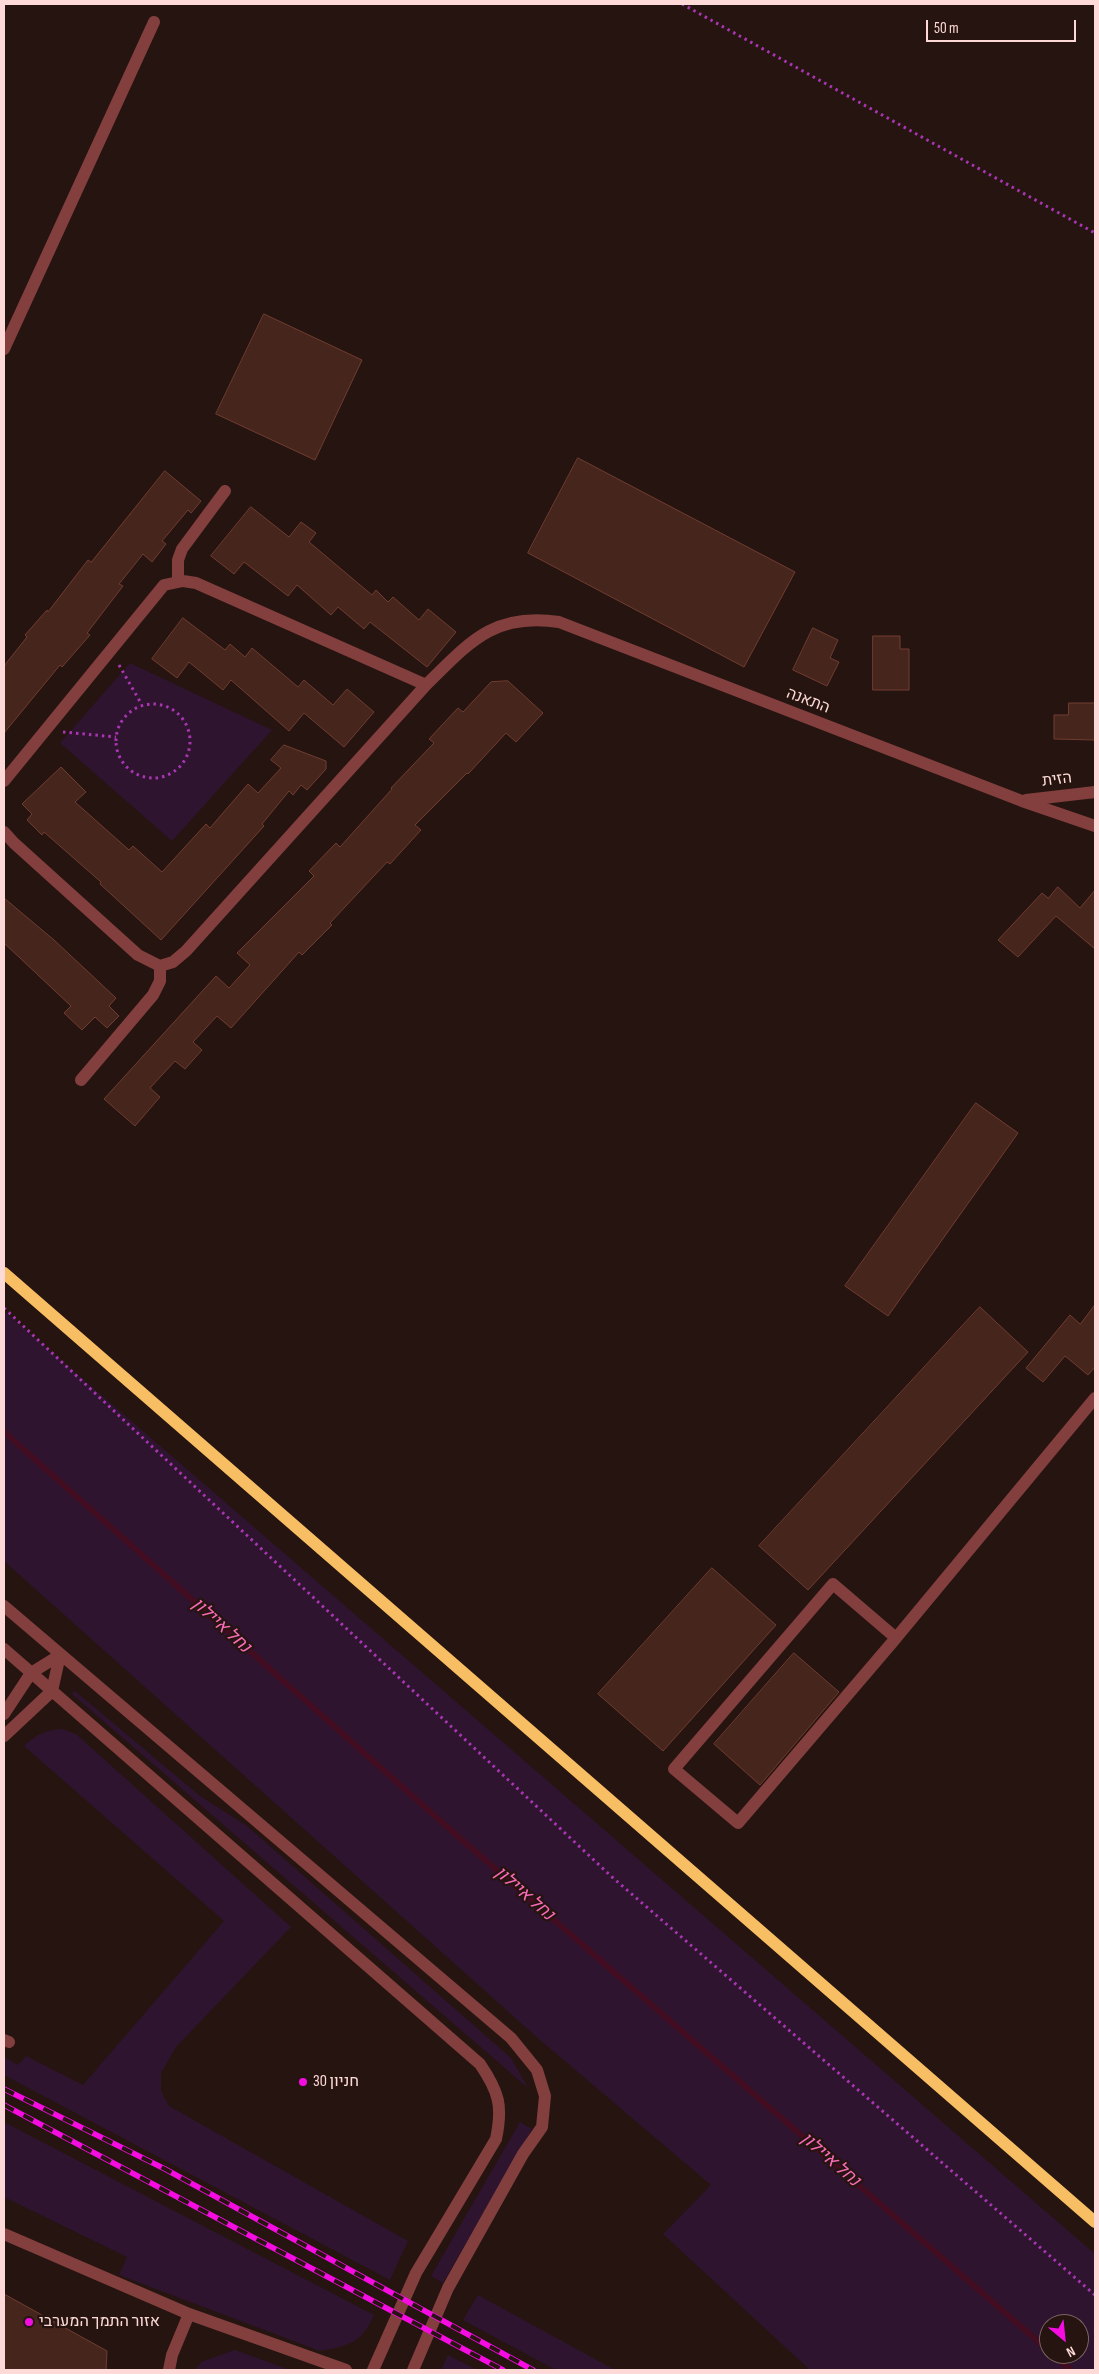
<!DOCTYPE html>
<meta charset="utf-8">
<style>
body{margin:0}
#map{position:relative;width:1099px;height:2374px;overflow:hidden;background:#261410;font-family:"Sofia Sans Condensed",sans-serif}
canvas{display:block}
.frame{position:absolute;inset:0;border:5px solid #fddad7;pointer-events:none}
.north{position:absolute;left:1039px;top:2314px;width:50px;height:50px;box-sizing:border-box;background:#261410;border:1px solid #7c6360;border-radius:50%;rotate:152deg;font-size:14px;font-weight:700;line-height:20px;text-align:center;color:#fddad7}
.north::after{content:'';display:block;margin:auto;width:18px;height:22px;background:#f40ce1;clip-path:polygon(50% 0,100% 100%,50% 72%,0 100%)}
.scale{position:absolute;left:926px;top:20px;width:150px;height:22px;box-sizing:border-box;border:2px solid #fddad7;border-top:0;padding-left:6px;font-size:15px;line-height:18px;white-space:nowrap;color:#fddad7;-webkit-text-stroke:4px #261410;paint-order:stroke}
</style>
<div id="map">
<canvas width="1099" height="2374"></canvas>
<div class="frame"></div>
<div class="north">N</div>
<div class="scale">50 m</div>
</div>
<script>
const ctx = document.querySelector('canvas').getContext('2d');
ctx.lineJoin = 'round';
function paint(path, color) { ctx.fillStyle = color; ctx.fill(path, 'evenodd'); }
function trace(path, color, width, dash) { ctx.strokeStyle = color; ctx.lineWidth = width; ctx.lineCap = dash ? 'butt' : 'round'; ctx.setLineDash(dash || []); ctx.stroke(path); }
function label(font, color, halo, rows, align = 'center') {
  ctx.font = font + ' "Sofia Sans Condensed",Heebo,sans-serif'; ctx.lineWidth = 4.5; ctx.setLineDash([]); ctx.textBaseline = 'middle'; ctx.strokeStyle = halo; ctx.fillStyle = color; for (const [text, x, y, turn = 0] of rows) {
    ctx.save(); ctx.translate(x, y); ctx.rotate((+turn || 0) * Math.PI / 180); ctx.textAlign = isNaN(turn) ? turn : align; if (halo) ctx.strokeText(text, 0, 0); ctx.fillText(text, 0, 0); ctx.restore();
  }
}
paint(new Path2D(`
 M130,663L272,730L172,841L60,743Z
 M4,1311L1095,2254V2370H810L663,2234L711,2185L540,2040L4,1561ZM1049,2324H1079V2354H1049Z
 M75,1691L200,1796L247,1826L511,2058L528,2088L72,1694Z
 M62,1729L76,1734L291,1927L176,2047L161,2073V2091L169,2106L408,2241L390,2280L4,2075V2057L18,2065L26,2056L83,2085L224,1921L24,1746C37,1734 45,1730 62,1729Z
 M4,2122L374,2315C362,2343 348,2346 320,2351L119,2275L127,2257L4,2197Z
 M520,2122L532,2129L443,2283L431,2276Z
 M478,2295L615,2370H556L463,2320Z
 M235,2350L290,2370H195L201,2362Z
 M448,2355L477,2370H441Z`), '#2e142f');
trace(new Path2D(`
 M4,1432L445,1825L1049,2351
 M1052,2354L1071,2370`), '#420d21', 6);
const building = new Path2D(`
 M264,314L362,360L315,460L216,414Z
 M578,458L795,572L744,667L528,553Z
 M165,471L201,501L191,513L188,510L162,541L166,544L152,562L143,554L119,584L123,586L87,633L90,635L62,667L60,665L4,733V666L27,637L25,635L47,610L48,612L88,560L91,562Z
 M251,507L289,537L301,522L316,533L309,542L372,595L376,590L388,602L393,597L419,620L428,609L456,632L427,667L370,622L364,629L338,607L331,615L297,585L288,596L244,562L234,574L211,556Z
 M183,618L225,650L230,644L245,657L252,648L298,687L304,680L333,705L347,689L374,712L344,747L304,713L289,731L231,680L223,690L189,662L177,678L152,659Z
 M813,628L838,640L830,658L839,662L827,686L793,670Z
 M873,636H900V649H909V690H873Z
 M508,681L543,713L516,742L506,733L468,774L467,773L415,825L421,830L390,864L387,862L330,923L332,925L302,955L299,952L231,1028L217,1016L193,1042L202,1050L185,1069L175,1061L150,1088L160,1097L135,1126L104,1099L216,976L229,988L250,965L237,953L314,876L309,871L336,843L340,847L392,789L391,788L434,743L429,739L458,708L463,712L491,682Z
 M1069,703H1095V740L1054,739V715H1068Z
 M284,745L326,761V769L307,790L301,785L293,795L289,791L262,824L264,826L161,940L100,884L101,882L44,832L42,835L27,820L32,814L22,804L61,767L86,792L75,802L129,850L133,846L162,872L206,824L210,828L248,784L258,793L281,768L271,760Z
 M1058,887L1080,908L1095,890V949L1056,916L1018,957L998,940L1042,893L1048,898Z
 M4,898L54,940L116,998L109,1006L119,1016L107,1028L95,1017L82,1030L64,1013L71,1006L4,943Z
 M976,1103L1018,1133L888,1316L845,1286Z
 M1095,1305V1367L1088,1375L1065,1356L1043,1382L1026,1368L1070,1315L1080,1324Z
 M980,1307L1028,1352L808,1590L759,1546Z
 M712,1568L776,1625L663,1751L598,1694Z
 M794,1653L839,1692L760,1785L714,1744Z
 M4,2294L107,2351L106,2370H4Z`);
paint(building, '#46251d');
trace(building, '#713c30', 1);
trace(new Path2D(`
 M682,4L1095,233
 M119,665L142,705
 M116 741a37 37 0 1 1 74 0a37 37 0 1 1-74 0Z
 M63,732L116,737
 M4,1308L612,1877L1095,2295`), '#a935b3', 3, [2.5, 4]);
trace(new Path2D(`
 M4,349L154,22
 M178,581V560L182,549L225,491
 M4,781L164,585L183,581L196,583L426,685
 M1026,800L1095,792
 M4,832L14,843L138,955L160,966
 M81,1080L153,995L160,981V966L173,962L186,951L426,685C469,643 493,612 559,622L1022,801L1095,826
 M833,1584L896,1638L738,1823L674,1769Z
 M4,1606L511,2038L537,2070L545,2096L542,2127L523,2154L448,2288L413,2370
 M896,1638L1095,1398
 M4,1649L480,2064C499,2092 503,2106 496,2139L416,2273L373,2370
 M4,1714L31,1673L60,1655
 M4,1736L52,1691L60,1655
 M4,2040L9,2042
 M4,2234L189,2314L346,2370
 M169,2370L172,2355L189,2314`), '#823f3d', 12);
trace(new Path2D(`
 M4,1273L1095,2222`), '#f8be63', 12);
const rail = new Path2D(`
 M4,2089L165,2169L533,2370
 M4,2105L503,2370`);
trace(rail, '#f40ce1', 5.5);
trace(rail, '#261410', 4, [11]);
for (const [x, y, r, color] of [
 [303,2082,5,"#f40ce1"],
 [29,2322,5,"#f40ce1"]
]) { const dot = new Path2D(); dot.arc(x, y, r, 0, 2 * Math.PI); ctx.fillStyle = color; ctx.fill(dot); trace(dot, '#261410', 2); }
label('16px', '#fddad7', '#261410', [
 ["התאנה",808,701,21],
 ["הזית",1057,780,-7]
]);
label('16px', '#fddad7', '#261410', [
 ["חניון 30",313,2082],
 ["אזור התמך המערבי",39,2322]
], 'left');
label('italic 18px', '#f86ab9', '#261410', [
 ["נחל איילון",221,1626,42],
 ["נחל איילון",524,1894,41],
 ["נחל איילון",830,2160,41]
]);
</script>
